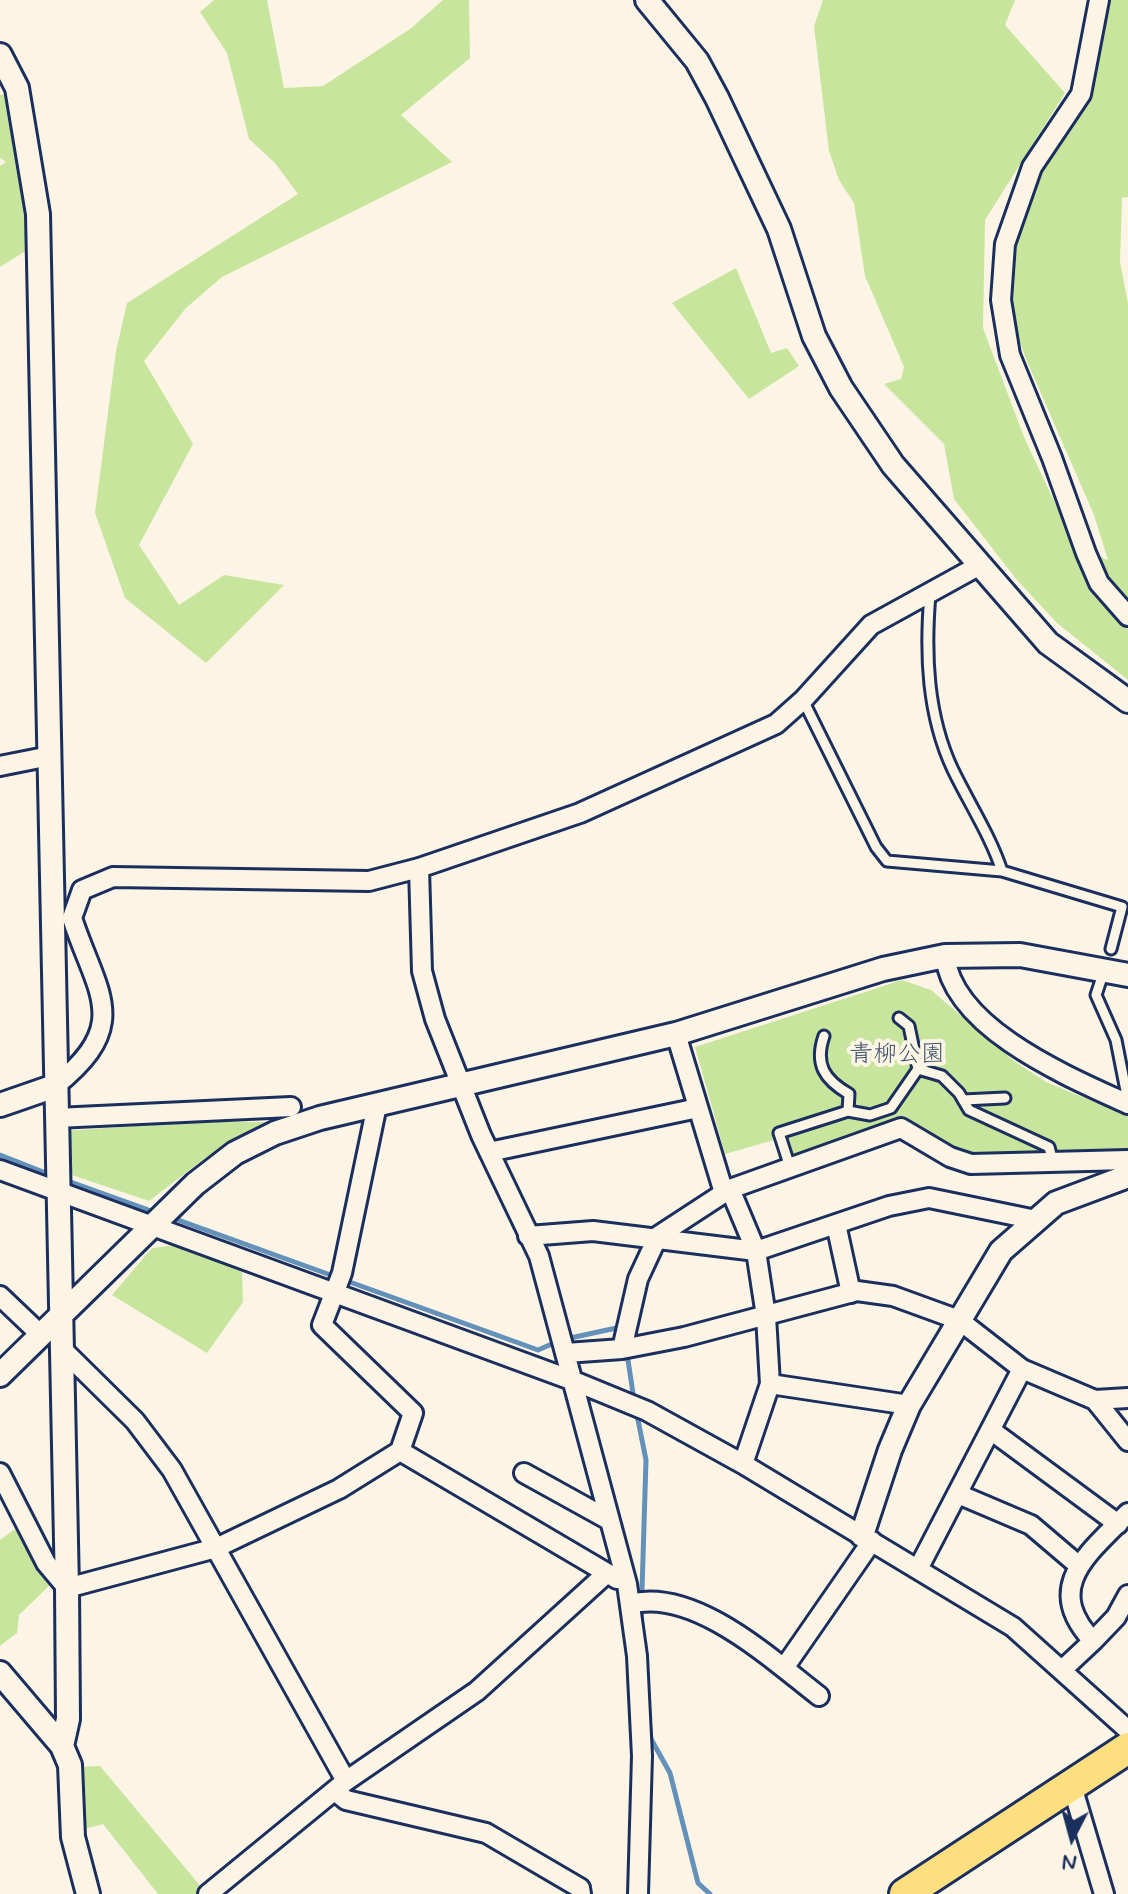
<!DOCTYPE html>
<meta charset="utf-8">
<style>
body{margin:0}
#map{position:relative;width:1128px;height:1894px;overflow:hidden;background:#fcf5e5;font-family:Mynerve,sans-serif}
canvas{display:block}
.north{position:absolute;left:1032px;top:1798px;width:80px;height:80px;-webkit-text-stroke:6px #fcf5e5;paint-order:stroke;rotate:186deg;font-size:22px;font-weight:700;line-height:32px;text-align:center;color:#1b2f5e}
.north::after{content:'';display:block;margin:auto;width:28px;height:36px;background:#1b2f5e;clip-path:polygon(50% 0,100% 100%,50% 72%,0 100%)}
</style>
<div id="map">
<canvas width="1128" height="1894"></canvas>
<div class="north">N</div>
</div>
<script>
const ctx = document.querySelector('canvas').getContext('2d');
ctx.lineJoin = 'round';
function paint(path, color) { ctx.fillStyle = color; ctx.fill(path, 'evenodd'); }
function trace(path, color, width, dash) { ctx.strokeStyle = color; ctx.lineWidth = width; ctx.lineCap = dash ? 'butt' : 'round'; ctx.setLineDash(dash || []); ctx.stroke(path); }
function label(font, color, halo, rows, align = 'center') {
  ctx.font = font + ' Mynerve,"Klee One",sans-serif'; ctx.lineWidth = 8; ctx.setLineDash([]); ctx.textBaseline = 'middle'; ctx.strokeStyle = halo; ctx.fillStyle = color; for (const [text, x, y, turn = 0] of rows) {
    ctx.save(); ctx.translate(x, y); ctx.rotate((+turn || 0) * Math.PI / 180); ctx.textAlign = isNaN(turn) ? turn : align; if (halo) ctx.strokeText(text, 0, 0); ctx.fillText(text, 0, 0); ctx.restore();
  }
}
paint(new Path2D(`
 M214,0H267L284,88L323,86L410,29L443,0H469L470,58L401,115L452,162L222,277L186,308L144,361L193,444L139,545L179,605L224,575L284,585L206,663L125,598L95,513L116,351L127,303L298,194L275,163L249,139L227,53L200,12Z
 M823,0H1015L1005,25L1065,93L985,220L983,328L1024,437L1076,548L1108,560L1094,515L1026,359L1005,299L1032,167L1081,94L1099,0H1128V197L1122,198L1120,262L1128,303V680L1057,623L1017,580L954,499L944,444L884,384L901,379L904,367L865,276L854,203L839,180L829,151L814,26Z
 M10,93L32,247L0,267V166L6,162L0,158V95Z
 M736,268L771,353L787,348L799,366L749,399L672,303Z
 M902,980L931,990L1014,1061L1046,1082L1128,1116V1150L969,1160L908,1126L784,1163L774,1140L725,1154L695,1047Z
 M194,1122H265L205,1158L149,1201L66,1173L64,1131Z
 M177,1245L242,1272L243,1302L207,1353L112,1295L152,1248Z
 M15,1529L52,1583L19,1615L17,1633L0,1646V1540Z
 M100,1766L202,1888L195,1894H158L103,1824L84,1829L76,1767Z`), '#c7e59d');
trace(new Path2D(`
 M0,1155L51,1175
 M65,1180L157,1213
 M170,1217L538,1350L561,1340L621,1327
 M628,1360L634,1400
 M636,1410L646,1460L641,1623
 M649,1721L651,1739L670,1773L698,1883L710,1894`), '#6491b9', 5);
const service = new Path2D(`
 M930,594C925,653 927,715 953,770C970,805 990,835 1002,871
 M803,700L876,847L887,861L1002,871L1122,907L1111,949
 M1104,971L1096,995L1116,1040L1128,1101
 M899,1018L909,1026L918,1069
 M824,1036C814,1065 825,1080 849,1094L848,1111
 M963,1100L1005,1098
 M790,1167L779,1133L848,1111L870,1115L891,1108L918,1069L942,1076L959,1093L969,1110L1049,1147L1053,1162`);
const minor = new Path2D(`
 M1099,0L1081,94L1032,167L1005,244L1001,300L1010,355L1052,458L1086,553L1099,583L1128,616
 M0,766L50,756
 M419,868L422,971L435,1019L481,1135L539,1256L627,1584L637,1656L642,1756L638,1894
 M945,956C953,1029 1069,1077 1128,1104
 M676,1034L724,1193
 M55,1086C133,1024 97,994 72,918L82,890L113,877L369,881L419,868L580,813L776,724L803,700L871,625L980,565
 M377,1105L342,1273L322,1325L413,1413L400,1451L607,1573
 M56,1118L291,1107
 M489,1152L698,1108
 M0,1170L574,1381L647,1411L743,1464L1013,1627L1128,1730
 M730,1189L901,1128L950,1157L971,1164L1128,1160
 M836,1224L851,1293
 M528,1236L593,1231L756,1251L889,1206L929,1198L1036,1220
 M0,1296L41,1335
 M62,1349L135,1421L172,1470L346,1781
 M622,1349L638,1279L658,1236L730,1189L756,1251L766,1316L770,1384
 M566,1353L622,1349L684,1337L857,1291L893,1296L959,1320L1022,1369L1095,1400L1128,1398
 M1095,1400L1128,1441
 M992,1431L1118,1524
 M743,1464L770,1384L909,1405
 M0,1473L46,1563L67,1588L216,1548L339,1489L400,1451
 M524,1473L609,1520
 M958,1494L1031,1525L1078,1565
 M918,1569L1022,1369
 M630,1604C694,1587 771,1659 819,1696
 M1093,1641L1116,1617L1128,1595
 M784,1668L872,1541
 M1062,1670L1093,1641C1042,1587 1088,1554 1128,1513
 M1072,1786L1104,1894
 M335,1791L346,1800L486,1833L580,1888L581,1894
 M208,1894L346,1781L477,1691L607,1573L617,1579`);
const tertiary = new Path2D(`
 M647,0L697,61L717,98L779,229L814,336L841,388L893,465L1048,643L1128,701
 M0,55L17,88L38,214L67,1588L68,1719L62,1746L70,1765L73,1837L88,1894
 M0,1105L55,1086
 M0,1375L195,1184L235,1153L275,1133L320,1118L676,1034L883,969L945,956L1020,955L1128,975
 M862,1535L890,1450L909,1405L1001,1251L1056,1203L1128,1176
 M0,1673L62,1746`);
const primary = new Path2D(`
 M905,1894L1128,1748`);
trace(service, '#1b2f5e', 15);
trace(minor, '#1b2f5e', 24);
trace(tertiary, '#1b2f5e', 28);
trace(primary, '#1b2f5e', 36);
trace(service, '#fcf5e5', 9);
trace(minor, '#fcf5e5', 18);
trace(tertiary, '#fcf5e5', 22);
trace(primary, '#fedf80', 30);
label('24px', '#3d536b', '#fcf5e5', [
 ["青柳公園",897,1056]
]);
</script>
